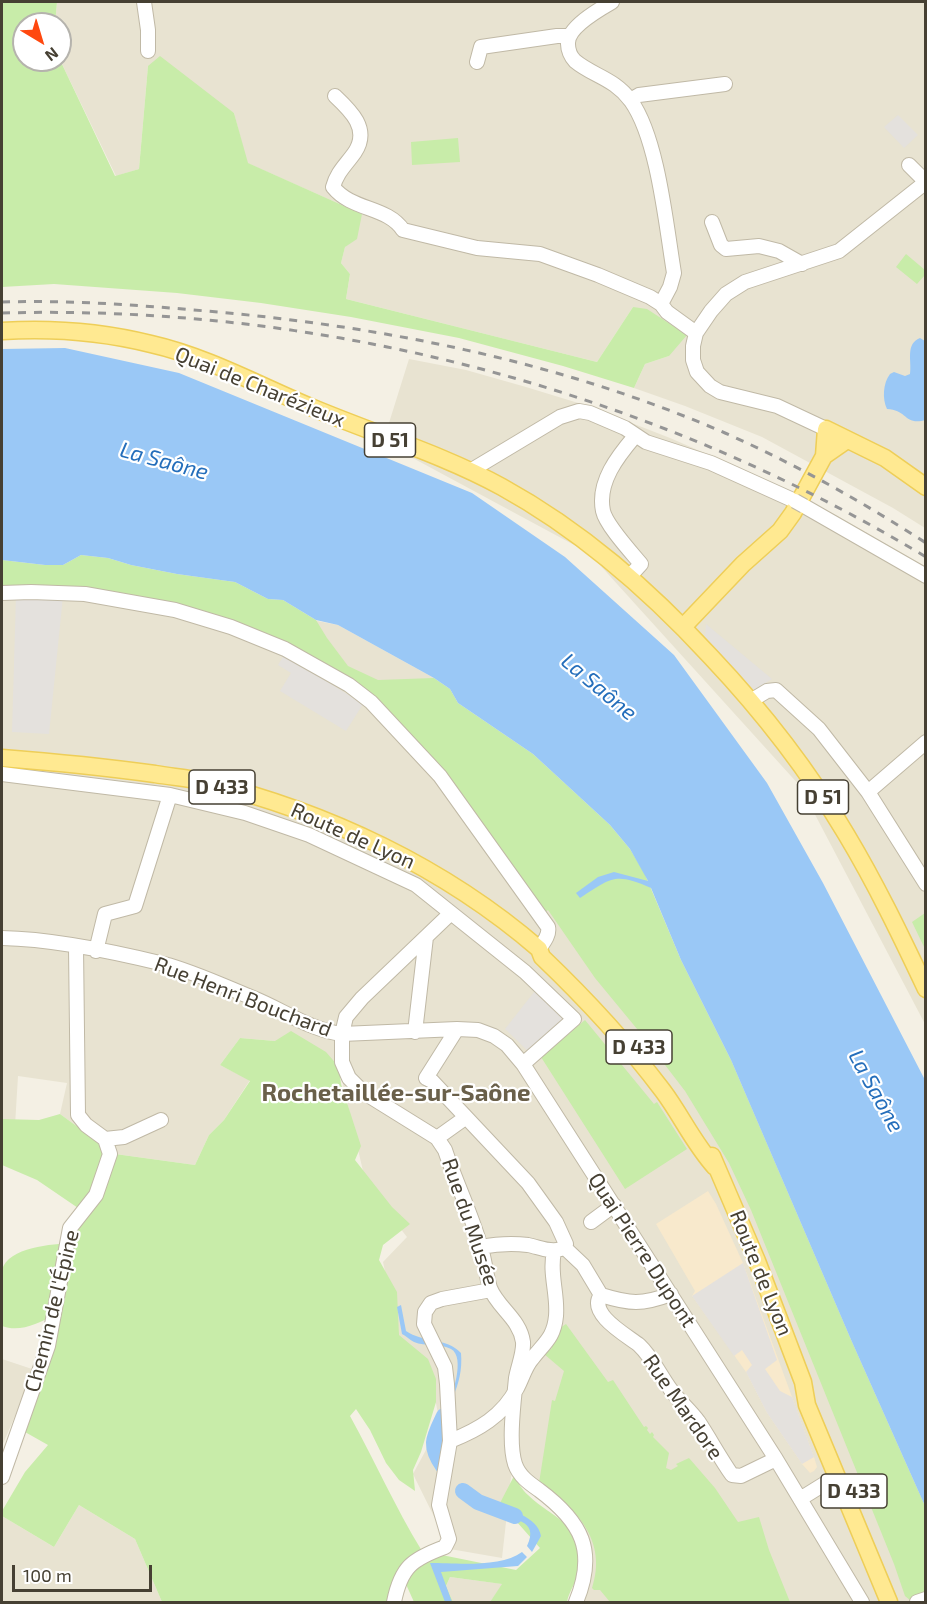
<!DOCTYPE html>
<meta charset="utf-8">
<style>
body{margin:0}
#map{position:relative;width:927px;height:1604px;overflow:hidden;background:#f4f0e4;font-family:"Exo 2",sans-serif}
canvas{display:block}
.frame{position:absolute;inset:0;border:3px solid #464033;pointer-events:none}
.north{position:absolute;left:12px;top:12px;width:60px;height:60px;box-sizing:border-box;background:#fff;border:2px solid #b5b3ad;border-radius:50%;rotate:142deg;font-size:16px;font-weight:700;line-height:24px;text-align:center;color:#464033}
.north::after{content:'';display:block;margin:auto;width:21px;height:27px;background:#ff480f;clip-path:polygon(50% 0,100% 100%,50% 72%,0 100%)}
.scale{position:absolute;left:12px;top:1565px;width:140px;height:27px;box-sizing:border-box;border:3px solid #464033;border-top:0;padding-left:8px;font-size:18px;line-height:21px;white-space:nowrap;color:#464033;-webkit-text-stroke:4px #fff;paint-order:stroke}
</style>
<div id="map">
<canvas width="927" height="1604"></canvas>
<div class="frame"></div>
<div class="north">N</div>
<div class="scale">100 m</div>
</div>
<script>
const ctx = document.querySelector('canvas').getContext('2d');
ctx.lineJoin = 'round';
function paint(path, color) { ctx.fillStyle = color; ctx.fill(path, 'evenodd'); }
function trace(path, color, width, dash) { ctx.strokeStyle = color; ctx.lineWidth = width; ctx.lineCap = dash ? 'butt' : 'round'; ctx.setLineDash(dash || []); ctx.stroke(path); }
function label(font, color, halo, rows, align = 'center') {
  ctx.font = font + ' "Exo 2",sans-serif'; ctx.lineWidth = 4.5; ctx.setLineDash([]); ctx.textBaseline = 'middle'; ctx.strokeStyle = halo; ctx.fillStyle = color; for (const [text, x, y, turn = 0] of rows) {
    ctx.save(); ctx.translate(x, y); ctx.rotate((+turn || 0) * Math.PI / 180); ctx.textAlign = isNaN(turn) ? turn : align; if (halo) ctx.strokeText(text, 0, 0); ctx.fillText(text, 0, 0); ctx.restore();
  }
}
paint(new Path2D(`
 M57,2H925V528L893,508L762,437L685,406L634,388L645,364L669,356L633,307L597,362L346,299L350,274L341,263L345,247L362,214L247,163L234,113L148,66L139,169L116,176L60,60V24H55Z
 M409,359L466,370L526,387L588,406L670,438L753,474L836,515L925,566V1024L800,786L589,553L383,442Z
 M2,560L338,625L434,678L731,1060L852,1342L925,1506V1602H577L588,1539L512,1468L502,1558L450,1549L413,1474L440,1424L430,1372L405,1365L383,1262L407,1237L366,1184L339,1067L275,1041L240,1038L220,1065L250,1080L224,1120L209,1135L195,1165L115,1154L60,1114L67,1083L18,1076L14,1142L2,1141Z
 M2,1359L35,1370L2,1446Z
 M79,1505L135,1539L162,1602H2V1516L54,1547Z
 M450,1577L503,1584L490,1602H453L446,1586Z`), '#e8e3d1');
paint(new Path2D(`
 M708,1191L716,1204L743,1263L814,1457L817,1467L814,1471L810,1473L802,1464L767,1413L746,1372L692,1296L695,1291L656,1224Z`), '#f8e9cc');
paint(new Path2D(`
 M2,2H57L55,24H24V60H60L115,176L139,169L148,66L160,56L234,113L248,163L362,214L357,239L345,247L341,263L350,274L346,299L597,362L633,307L647,309L687,335L669,356L645,364L634,388L563,366L459,338L351,317L261,303L177,293L54,284L2,287Z
 M458,138L460,162L412,165L411,142Z
 M906,254L925,270V275L917,284L896,267Z
 M81,555L108,558L131,565L177,574L235,582L268,599L283,600L316,620L327,638L348,666L378,680L434,678L450,689L458,703L533,754L610,825L630,849L644,872L681,960L731,1060L852,1342L925,1506V1594L911,1601L905,1596L894,1564L751,1210L729,1163L685,1091L642,1035L595,978L548,910L543,914L449,783L350,682L177,608L2,590V560L45,565H63Z
 M925,913V949L912,922Z
 M585,1020L654,1104L657,1102L687,1149L625,1189L541,1057Z
 M291,1031L326,1052L339,1067L341,1084L361,1146L355,1160L392,1207L410,1224L383,1245L379,1260L397,1292L399,1335L428,1359L436,1379V1402L421,1452L413,1470L415,1491L399,1480L386,1463L370,1430L356,1409L350,1416C375,1461 395,1507 422,1551L516,1570L540,1548L500,1503L514,1476C518,1482 522,1490 528,1495C554,1520 583,1522 580,1567C579,1579 569,1590 567,1602H490L502,1584L450,1577L446,1586L453,1602H414L400,1571L390,1602H162L135,1539L79,1505L54,1547L2,1516V1511L25,1472L48,1445L25,1432L50,1358L55,1315C38,1323 20,1333 2,1326C2,1314 0,1280 2,1270C8,1247 53,1244 72,1243L81,1210L37,1180L2,1165V1119L39,1120L60,1114L115,1154L195,1165L209,1135L224,1120L250,1081L220,1065L240,1038L275,1041Z
 M566,1324L608,1382L613,1380L644,1427L646,1426L648,1428L647,1430L650,1434L652,1432L654,1435L653,1437L669,1453L666,1468L671,1470L678,1466L676,1464L689,1458L715,1488L738,1522L759,1517L769,1550L790,1602H610L600,1590H594L592,1588C608,1541 576,1507 539,1483L552,1400L555,1401L564,1371L544,1354L552,1348L550,1342L560,1328Z`), '#c8eca9');
paint(new Path2D(`
 M898,115L918,135L904,148L884,127Z
 M16,595L63,596L49,734L12,732Z
 M706,624L772,679L752,691L705,640Z
 M284,655L363,704L346,731L280,691L291,673L278,665Z
 M538,987L568,1017L529,1052L505,1029Z
 M743,1263L777,1360L765,1369L780,1391L792,1397L814,1457L802,1464L767,1413L746,1372L752,1365L742,1350L734,1356L692,1296Z`), '#e4e1dd');
paint(new Path2D(`
 M920,338L925,341L926,420C904,426 908,410 887,409C882,399 883,383 890,374L894,372L905,376L910,374C912,361 905,344 920,338Z
 M65,348L179,373L472,493L565,557L674,655L767,783L823,883L925,1080V1506L852,1342L731,1060L681,960L651,888C614,872 612,878 580,898L576,893L598,877L614,872L648,881L630,849L610,825L533,754L458,703L450,689L434,678L338,625L316,620L283,600L268,599L235,582L177,574L131,565L108,558L81,555L63,565H45L2,560V349Z
 M401,1305L406,1331C423,1343 446,1337 461,1353C464,1387 445,1408 436,1439L433,1435C435,1425 441,1418 446,1410C452,1397 466,1357 451,1349C440,1343 425,1347 414,1342C410,1340 406,1336 402,1334L397,1307Z
 M492,1504C508,1510 538,1516 541,1536L532,1552L527,1546C540,1519 512,1521 498,1512C498,1511 492,1505 492,1504Z
 M522,1552L527,1557L518,1566L441,1572L452,1602H445L430,1563C456,1563 501,1568 522,1552Z`), '#9ac8f6');
trace(new Path2D(`
 M443,1466C428,1445 434,1437 444,1416
 M463,1491L478,1502L515,1516`), '#9ac8f6', 16);
const minor = new Path2D(`
 M144,2L148,30V51
 M612,2C598,10 567,28 568,44C568,50 571,57 575,61C593,76 614,78 631,101C658,139 666,225 674,273L670,287L661,304
 M477,62L481,47L557,36H568
 M335,96C351,111 370,129 355,152C346,165 337,172 333,187C352,211 387,206 403,230L477,248L540,254L598,275L650,297L661,304L667,312L696,333
 M630,100L639,95L725,84
 M909,165L926,182
 M712,222L721,245L726,249L759,246L779,251L802,264
 M826,429L777,406L720,392L710,386L697,372L693,360V346L696,333L711,311L726,294L745,282L839,251L926,182
 M470,471L560,417L579,411L590,413L625,428L646,442L711,463L795,501
 M804,506L926,576
 M630,576L641,564C631,552 606,525 603,511C597,482 618,456 635,436
 M2,593L31,592L85,594L175,610L231,627L285,649L349,685L371,702L440,776L548,927C550,935 543,943 539,949
 M752,700L767,691L776,690L819,729L868,792L926,884
 M2,774L170,795L245,813L309,835L416,885L525,972L574,1019L523,1064
 M868,792L926,742
 M451,913L362,998L346,1017L342,1034V1062L349,1078L363,1092L437,1138L445,1150C456,1183 472,1215 481,1248C485,1261 486,1275 490,1288C498,1308 520,1319 523,1342C524,1353 518,1366 516,1378C514,1400 508,1443 515,1464C519,1476 529,1483 539,1490C582,1522 597,1551 576,1602
 M2,938C51,939 115,952 164,964C192,971 226,987 253,998C283,1010 310,1030 342,1034L457,1029L478,1030L494,1036L507,1045L523,1064L776,1459L862,1602
 M96,951L105,914L135,906L170,795
 M457,1029L426,1078L432,1081L528,1183L556,1222L566,1244L565,1248L583,1265L601,1295
 M415,1032L426,937
 M437,1138L465,1118
 M105,1139L124,1137L161,1120
 M591,1222L614,1205
 M481,1247C496,1244 513,1243 528,1245C539,1247 550,1253 561,1249
 M601,1295C587,1314 628,1336 639,1345C652,1357 660,1375 671,1390C679,1401 690,1410 698,1421C710,1439 720,1458 732,1475L741,1476L776,1459
 M601,1295C630,1304 642,1305 671,1294
 M450,1441C478,1430 503,1416 517,1388C522,1379 525,1367 532,1359C544,1343 554,1338 556,1316C558,1294 549,1273 554,1252
 M2,1477L48,1346L70,1228L96,1195L110,1154L105,1139L86,1125L78,1115L76,947
 M800,1499L837,1476
 M394,1602C401,1567 412,1559 445,1547L449,1539L439,1505L450,1441L447,1384L445,1367L424,1324L425,1312L431,1303L442,1299L491,1290
 M917,1602L926,1599`);
const major = new Path2D(`
 M2,331C51,328 103,332 151,344C208,357 260,386 313,408C375,434 444,455 502,487C582,531 649,590 711,657C762,711 808,770 846,834C876,884 901,936 926,989
 M824,456L826,429L885,458L926,487
 M683,627L743,564L780,531L793,513L824,456L847,440
 M2,758C53,762 104,767 155,774C172,777 189,778 205,782C327,812 444,867 539,949L542,957C586,999 626,1042 663,1091C681,1115 694,1144 715,1167
 M712,1156L757,1261L803,1382L807,1405L889,1602`);
trace(minor, '#c0b9a6', 16);
trace(major, '#eece58', 19);
trace(minor, '#fff', 14);
trace(major, '#ffe991', 16);
trace(new Path2D(`
 M2,302C70,300 137,305 206,311C382,326 562,362 725,433C795,464 861,501 926,543
 M2,313C325,304 649,390 926,557`), '#959595', 3, [8, 8]);
const minorBridge = new Path2D(`
 M795,501L804,506`);
trace(minorBridge, '#c0b9a6', 16, []);
trace(minorBridge, '#fff', 14);
for (const [x, y, w] of [
 [390,440,51],
 [222,787,66],
 [823,797,51],
 [639,1047,66],
 [854,1491,66]
]) { const box = new Path2D(); box.roundRect(x - w / 2, y - 17, w, 34, 4.5); ctx.fillStyle = '#fff'; ctx.fill(box); trace(box, '#464033', 1.5); }
label('bold 20px', '#464033', null, [
 ["D 51",390,440],
 ["D 433",222,787],
 ["D 51",823,797],
 ["D 433",639,1047],
 ["D 433",854,1491]
]);
label('21px', '#464033', '#fff', [
 ["Quai de Charézieux",260,387,22],
 ["Route de Lyon",353,836,24],
 ["Rue Henri Bouchard",243,997,21],
 ["Rue du Musée",470,1222,71],
 ["Quai Pierre Dupont",642,1250,57],
 ["Route de Lyon",761,1273,68],
 ["Chemin de l'Épine",52,1311,-76],
 ["Rue Mardore",683,1407,55]
]);
label('italic 22px', '#246ebb', '#fff', [
 ["La Saône",164,461,15],
 ["La Saône",599,687,40],
 ["La Saône",876,1091,61]
]);
label('bold 24px', '#6a604a', '#fff', [
 ["Rochetaillée-sur-Saône",396,1093]
]);
</script>
